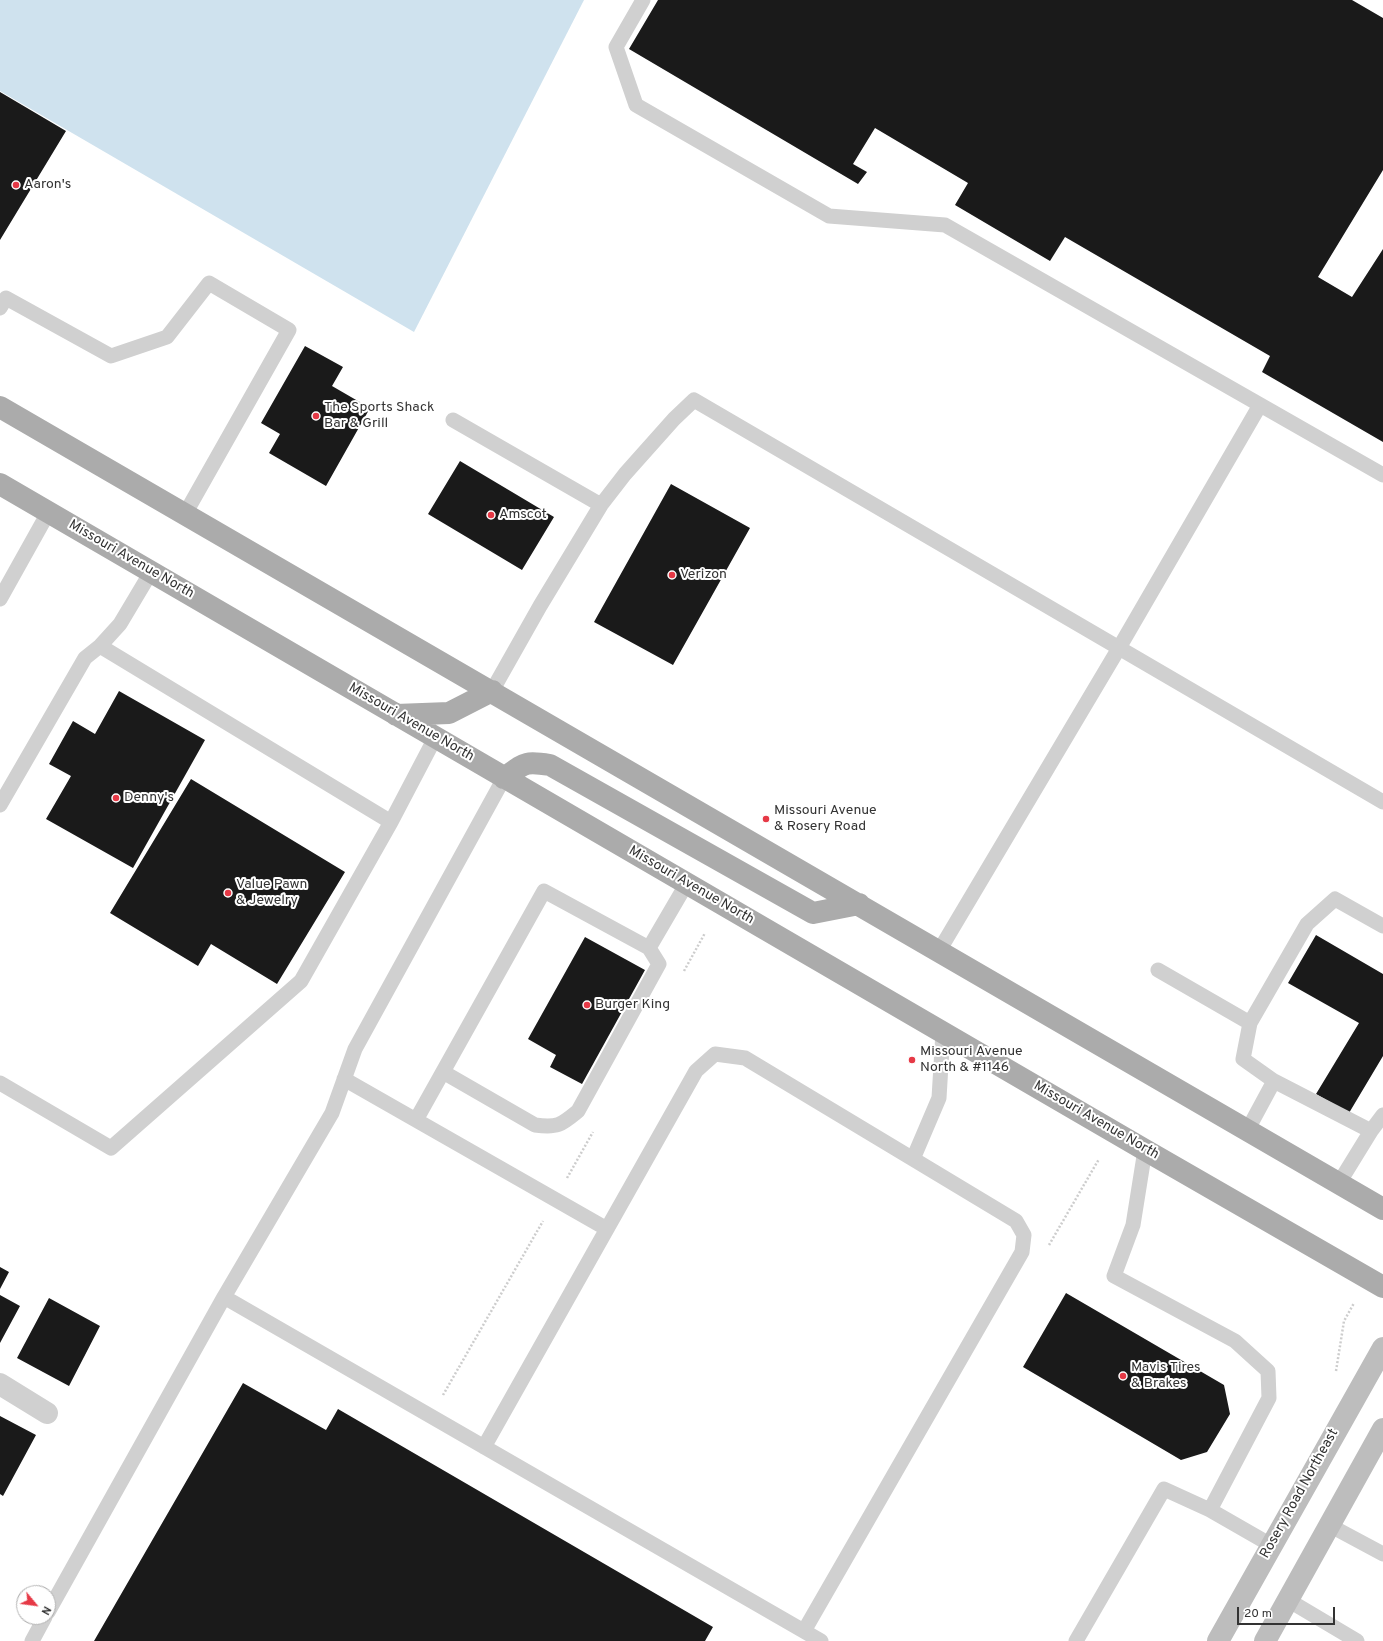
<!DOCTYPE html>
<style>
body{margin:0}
#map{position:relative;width:1383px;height:1641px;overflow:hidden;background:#fff;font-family:Overpass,sans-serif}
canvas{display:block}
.north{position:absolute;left:16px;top:1585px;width:40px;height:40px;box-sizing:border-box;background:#fff;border:1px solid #adadad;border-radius:50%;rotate:119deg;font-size:11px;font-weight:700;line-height:16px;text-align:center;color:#333}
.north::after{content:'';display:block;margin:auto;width:14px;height:18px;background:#e63946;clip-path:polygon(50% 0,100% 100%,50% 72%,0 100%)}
.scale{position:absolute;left:1237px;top:1607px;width:98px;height:18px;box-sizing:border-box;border:2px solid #333;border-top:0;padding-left:5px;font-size:12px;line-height:14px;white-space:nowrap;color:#333;-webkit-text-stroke:3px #fff;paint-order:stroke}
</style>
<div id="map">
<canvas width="1383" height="1641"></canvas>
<div class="north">N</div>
<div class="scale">20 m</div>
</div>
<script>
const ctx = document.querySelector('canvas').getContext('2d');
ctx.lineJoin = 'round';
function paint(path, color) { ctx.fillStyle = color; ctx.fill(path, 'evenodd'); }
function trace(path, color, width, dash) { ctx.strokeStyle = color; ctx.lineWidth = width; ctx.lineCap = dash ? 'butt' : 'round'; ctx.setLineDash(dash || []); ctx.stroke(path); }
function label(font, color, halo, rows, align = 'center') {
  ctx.font = font + ' Overpass,sans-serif'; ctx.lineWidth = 4; ctx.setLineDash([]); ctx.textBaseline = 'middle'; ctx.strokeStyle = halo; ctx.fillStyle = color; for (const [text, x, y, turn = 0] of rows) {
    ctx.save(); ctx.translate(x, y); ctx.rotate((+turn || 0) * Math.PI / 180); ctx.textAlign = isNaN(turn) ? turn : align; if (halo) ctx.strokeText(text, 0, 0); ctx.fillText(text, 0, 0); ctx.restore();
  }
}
paint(new Path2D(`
 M0,0H584L414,332L0,91Z`), '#cfe2ee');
paint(new Path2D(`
 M658,0H1352L1383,18V170L1318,277L1352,297L1383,249V442L1262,372L1270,356L1065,237L1050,261L955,205L968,183L875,128L853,164L867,172L858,184L629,49Z
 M0,92L66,131L0,240Z
 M305,346L343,367L332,386L370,408L326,486L269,453L280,434L261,423Z
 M460,461L554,517L522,570L428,514Z
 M671,484L750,528L673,665L594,622Z
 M119,691L205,740L133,868L46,819L71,776L49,764L73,721L95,734Z
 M191,779L345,872L277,984L211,944L198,966L110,913Z
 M1316,935L1383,974V1056L1349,1113L1316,1094L1359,1023L1288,983Z
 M585,937L645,970L582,1084L550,1067L556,1055L528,1039Z
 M0,1267L9,1272L0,1289Z
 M1066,1293L1224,1385L1230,1414L1207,1452L1181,1460L1023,1367Z
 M0,1295L20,1306L0,1343Z
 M49,1298L100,1326L69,1386L17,1358Z
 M243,1383L326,1430L338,1409L713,1627L705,1641H94Z
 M0,1416L36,1435L3,1496L0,1494Z`), '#1a1a1a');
trace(new Path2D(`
 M684,971L705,933
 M567,1178L593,1132
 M1049,1245L1099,1159
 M1336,1371L1344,1321L1354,1303
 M443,1395L543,1221`), '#cdcdcd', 2.5, [2, 2]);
trace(new Path2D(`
 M643,0L616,47L636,105L829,216L945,225L1383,475
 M0,308L6,298L111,356L167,337L209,283L289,330L185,514
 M453,420L601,505
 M0,599L48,513
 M100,646L391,822
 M492,691L540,606L601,505L625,474L674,419L694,400L1383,802
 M504,778L355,1049L332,1113L224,1297L821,1641
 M0,805L85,658L100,646L120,624L151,572
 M939,951L1119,648L1260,405
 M1158,970L1250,1023
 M443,1072L535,1125C558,1128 561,1125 578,1111L659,964L649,948
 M344,1079L607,1229
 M1274,1081L1371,1131L1339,1183
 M0,1083L111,1148L301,981L391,822L435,738
 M416,1120L544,891L649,948L687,883
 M1247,1131L1274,1081L1243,1059L1250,1023L1307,924L1335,899L1383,926
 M1371,1131L1383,1115
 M1145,1150L1133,1225L1114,1276L1235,1341L1268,1371L1269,1398L1210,1510L1271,1545
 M484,1447L696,1071L715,1054L745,1058L913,1159
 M1329,1525L1383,1554
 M1288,1600L1357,1641
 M48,1612L224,1297
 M804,1631L1022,1252L1024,1235L1016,1221L913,1159L939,1098L943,1032
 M32,1641L45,1617
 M1076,1641L1164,1489L1210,1510`), '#d0d0d0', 15);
trace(new Path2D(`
 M0,1384L47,1413`), '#d0d0d0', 22);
trace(new Path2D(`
 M1218,1641L1383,1348
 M1265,1641L1383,1429`), '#bdbdbd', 22);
trace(new Path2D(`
 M0,407L1383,1209
 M0,484L1145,1150L1383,1287
 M396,715L449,713L492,691
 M504,778C525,763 524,761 550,765L813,913L859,904`), '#ababab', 22);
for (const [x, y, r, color] of [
 [16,185,4,"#e63946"],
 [316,416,4,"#e63946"],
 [491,515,4,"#e63946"],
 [672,575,4,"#e63946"],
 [116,798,4,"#e63946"],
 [766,819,4,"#e63946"],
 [228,893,4,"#e63946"],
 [587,1005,4,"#e63946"],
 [912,1060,4,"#e63946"],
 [1123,1376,4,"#e63946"]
]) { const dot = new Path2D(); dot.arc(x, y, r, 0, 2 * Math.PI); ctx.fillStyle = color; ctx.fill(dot); trace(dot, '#fff', 1.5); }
label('14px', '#333', '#fff', [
 ["Aaron's",24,185],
 ["The Sports Shack",324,408],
 ["Bar & Grill",324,424],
 ["Amscot",499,515],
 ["Verizon",680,575],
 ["Denny's",124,798],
 ["Missouri Avenue",774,811],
 ["& Rosery Road",774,827],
 ["Value Pawn",236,885],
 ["& Jewelry",236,901],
 ["Burger King",595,1005],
 ["Missouri Avenue",920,1052],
 ["North & #1146",920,1068],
 ["Mavis Tires",1131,1368],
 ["& Brakes",1131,1384]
], 'left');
label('14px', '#333', '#fff', [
 ["Missouri Avenue North",131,560,30],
 ["Missouri Avenue North",411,723,30],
 ["Missouri Avenue North",691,886,30],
 ["Missouri Avenue North",1096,1121,30],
 ["Rosery Road Northeast",1300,1494,-61]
]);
</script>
